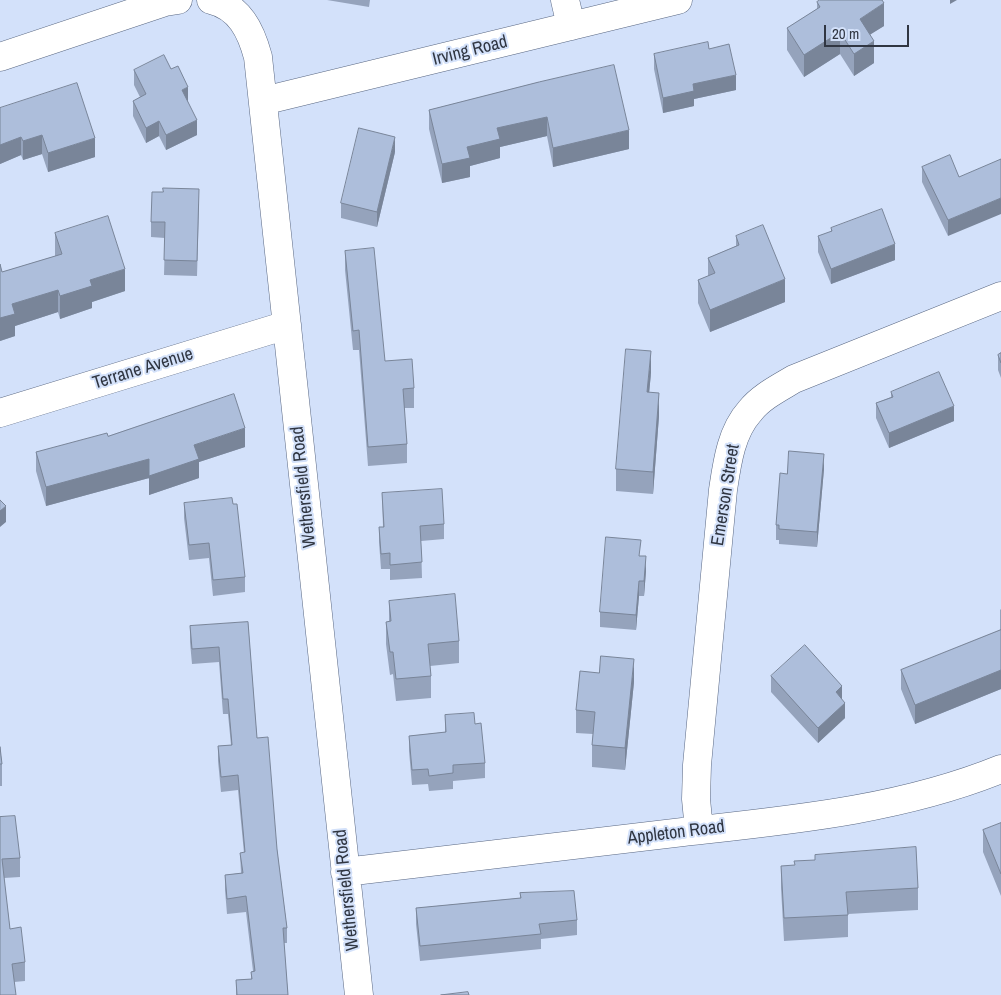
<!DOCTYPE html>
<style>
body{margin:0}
#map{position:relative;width:1001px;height:995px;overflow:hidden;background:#d3e1fa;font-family:"Archivo Narrow",sans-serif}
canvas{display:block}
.scale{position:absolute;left:824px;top:25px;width:85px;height:22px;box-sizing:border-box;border:2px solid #303642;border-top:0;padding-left:6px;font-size:15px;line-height:18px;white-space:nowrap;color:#303642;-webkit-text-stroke:4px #d3e1fa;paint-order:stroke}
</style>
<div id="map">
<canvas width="1001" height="995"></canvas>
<div class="scale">20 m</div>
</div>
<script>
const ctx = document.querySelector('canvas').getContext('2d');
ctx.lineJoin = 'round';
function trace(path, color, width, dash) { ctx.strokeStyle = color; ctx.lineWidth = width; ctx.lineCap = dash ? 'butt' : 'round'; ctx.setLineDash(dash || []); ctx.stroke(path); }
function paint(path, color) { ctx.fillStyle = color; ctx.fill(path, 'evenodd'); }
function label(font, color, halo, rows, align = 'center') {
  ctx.font = font + ' "Archivo Narrow",sans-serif'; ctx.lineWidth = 4; ctx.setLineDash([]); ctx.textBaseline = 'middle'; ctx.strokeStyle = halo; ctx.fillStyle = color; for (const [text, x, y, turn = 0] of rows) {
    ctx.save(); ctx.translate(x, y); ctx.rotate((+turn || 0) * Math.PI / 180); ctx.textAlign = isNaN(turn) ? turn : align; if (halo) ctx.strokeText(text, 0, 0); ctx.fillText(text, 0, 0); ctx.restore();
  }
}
const street = new Path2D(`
 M211,0C240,7 251,31 258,57L359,995
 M565,0L571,26
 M0,57L165,2L178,0
 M263,101L678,0
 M0,413L287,325
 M699,830L696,799L697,765L723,490C727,463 731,432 750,411C761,397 779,388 794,379L1001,296
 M345,872C458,859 571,846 683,832C791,820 900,810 1001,769`);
trace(street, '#596782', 29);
trace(street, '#fff', 28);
paint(new Path2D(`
 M327,0H370L369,7Z
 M817,2L884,26L870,34L874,63L854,76L840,54L804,77L787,50V28L817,9Z
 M709,49L736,90L694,99V106L663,113L654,69V54Z
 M134,70L188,102L197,135L166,150L159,136L146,143L133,116V101L140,97L134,85Z
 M539,82L629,149L553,167L547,136L500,147V158L470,166V177L442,183L429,129V110Z
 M0,108L95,157L48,172L42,154L23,160L21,155L0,164Z
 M395,152L377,227L341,218V203Z
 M950,155L948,236L922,182V167Z
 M199,204L197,276L164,275L165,238L151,237V222Z
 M831,228L895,260L831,284L818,252V236L831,232Z
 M55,233L125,291L92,302V308L60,319L58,312L15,326V336L0,341V264L2,272L55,256Z
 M736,236L785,302L710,332L698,303V280L708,276V258L736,246Z
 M345,251L385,361L414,388V408H404L407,444V463L368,466L359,350H353L345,270Z
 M1001,353V378L998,370V355Z
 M651,373L649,393L659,416L653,494L616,491V469Z
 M891,392L954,421L889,448L876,418V403L891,397Z
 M108,436L245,447L199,462V478L149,495V478L46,506L36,471V452Z
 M824,469L817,547L779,544V540H776V525L787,474Z
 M382,493L444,524V539L421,541L422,578L390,580V569H381L379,542V527H383Z
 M184,503L245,577V592L213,596L209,558L189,560L184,518Z
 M641,556L646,571L644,596H639L636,630L600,627V612Z
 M389,601L459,641V663L430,666L431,676V698L396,701L393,674L390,675L386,644V622H389Z
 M1001,609V689L915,724L901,689V670L1000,630V610Z
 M248,622L257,738L277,849L287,928V943H284L288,995H236V980L251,979V972L253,971L246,912L227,914L225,890V875L241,873L240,853H244L238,790L221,792L218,761V746L231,745L228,714H223L219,662L192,664L190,642V626Z
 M771,676L842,700L845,718L818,743L771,692Z
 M634,682L625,770L592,767V745L593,734L576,733V710Z
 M445,715L475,724L485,763V778L453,781V789L429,791L428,784L412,785L409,751V736L445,732Z
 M0,747L2,764V786H0Z
 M0,817L20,858V877L4,878L10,929L25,962V981L14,982L0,995Z
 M1001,823V896L983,852V830Z
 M781,866L918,888V910L848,914V937L784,941L781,888Z
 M520,893L577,920V935L541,939V949L420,961L416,924V908L520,898Z`), '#95a3bc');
paint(new Path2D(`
 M950,0H957L950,4Z
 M884,3V26L860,41V19Z
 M840,32V54L804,77V55Z
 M874,41V63L854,76V54Z
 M736,75V90L694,99V106L663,113V98L693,84Z
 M188,87V102L182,105V90Z
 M547,117V136L500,147V158L470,166V177L442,183V164L467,147L497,128Z
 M197,120V135L166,150V135Z
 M159,121V136L146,143V128Z
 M629,130V149L553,167V148Z
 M42,135V154L23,160V141Z
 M21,137V155L0,164V145Z
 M395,137V152L377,227V212Z
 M95,138V157L48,172V153Z
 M1001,198V214L948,236V220Z
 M895,244V260L831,284V269Z
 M125,269V291L92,302V308L60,319V296L90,280Z
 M785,279V302L710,332V310Z
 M58,290V312L15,326V336L0,341V318L12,304Z
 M651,351V373L647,415V392Z
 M659,393V416L653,494V472Z
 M954,406V421L889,448V433Z
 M245,428V447L199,462V478L149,495V476L194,445Z
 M824,454V469L817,547V532Z
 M149,459V478L46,506V487Z
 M6,506V522L0,527V511Z
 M646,556V571L644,596V581Z
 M639,581V596L636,630V615Z
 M634,659V682L625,770V748Z
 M1001,670V689L915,724V705Z
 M842,686V702L836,692Z
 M845,703V718L818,743V728Z`), '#798599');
const building = new Path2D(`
 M820,0H882L884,3L860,19L874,41L854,54L840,32L804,55L787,28L820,7L817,2Z
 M708,42L709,49L729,44L736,75L693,84L694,91L663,98L654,54Z
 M164,55L171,69L178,66L188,87L182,90L197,120L166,135L159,121L146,128L133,101L146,94L134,70Z
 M614,65L629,130L553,148L547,117L497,128L500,139L467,147L470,158L442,164L429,110L539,82Z
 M77,83L95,138L48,153L42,135L23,141L21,137L0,145V108Z
 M359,128L395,137L377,212L341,203Z
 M950,155L959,177L1001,159V198L948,220L922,167Z
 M163,188L199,189L197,261L164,260L165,222H151L152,192H163Z
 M882,209L895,244L831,269L818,236L832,231L831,228Z
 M108,216L125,269L90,280L92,286L60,296L58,290L12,304L15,314L0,318V264L2,272L62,254L55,233Z
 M763,225L785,279L710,310L698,280L715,273L708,258L739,245L736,236Z
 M374,248L385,361L412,359L414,388L403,389L407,444L368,447L359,330L353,331L345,251Z
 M626,349L651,351L647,392L659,393L653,472L616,469Z
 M1001,353V363L998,355Z
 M939,372L954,406L889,433L876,403L893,397L891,392Z
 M234,394L245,428L194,445L199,459L149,476V459L46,487L36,452L107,433L108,436Z
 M789,451L824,454L817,532L779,529V525H776L780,473L787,474Z
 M442,489L444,524L420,526L422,562L390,565V553L381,554L379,527H384L382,493Z
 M232,498L233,504H237L245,577L213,580L209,543L189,545L184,503Z
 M0,500L6,506L0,511Z
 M606,537L641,540L639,556H646L644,581H639L636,615L600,612Z
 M455,594L459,641L428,644L431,676L396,679L393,652H390L386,622L391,621L389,601Z
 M248,622L257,738L268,737L277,849L287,928H283L288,995H237L236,980L252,979L251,972L255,971L246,896L227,899L225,875L243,873L240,853L245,852L238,775L221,777L218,746L232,745L228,699H223L219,647L192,649L190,626Z
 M1001,630V670L915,705L901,670Z
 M805,645L842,686L836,692L845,703L818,728L771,676Z
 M601,656L634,659L625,748L592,745L595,712L576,710L580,671L599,673Z
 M474,713L475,724L481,723L485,763L453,765V773L429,776L428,769L412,770L409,736L446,732L445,715Z
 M0,747L2,764H0Z
 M15,816L20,858L2,859L10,929L21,927L25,962L12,964L16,995H0V817Z
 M1001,823V874L983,830Z
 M916,847L918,888L846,892L848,915L784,918L781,866L795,865L794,861L815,860V855Z
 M574,891L577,920L539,924L541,934L420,946L416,908L521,898L520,893Z
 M468,992L469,995H441Z`);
paint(building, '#adbedb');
trace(building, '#798599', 1);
label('18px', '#303642', '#d3e1fa', [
 ["Irving Road",470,51,-14],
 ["Terrane Avenue",143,369,-17],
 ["Wethersfield Road",304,487,-96],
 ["Emerson Street",726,495,-81],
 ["Appleton Road",676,833,-7],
 ["Wethersfield Road",347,890,-96]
]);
</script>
